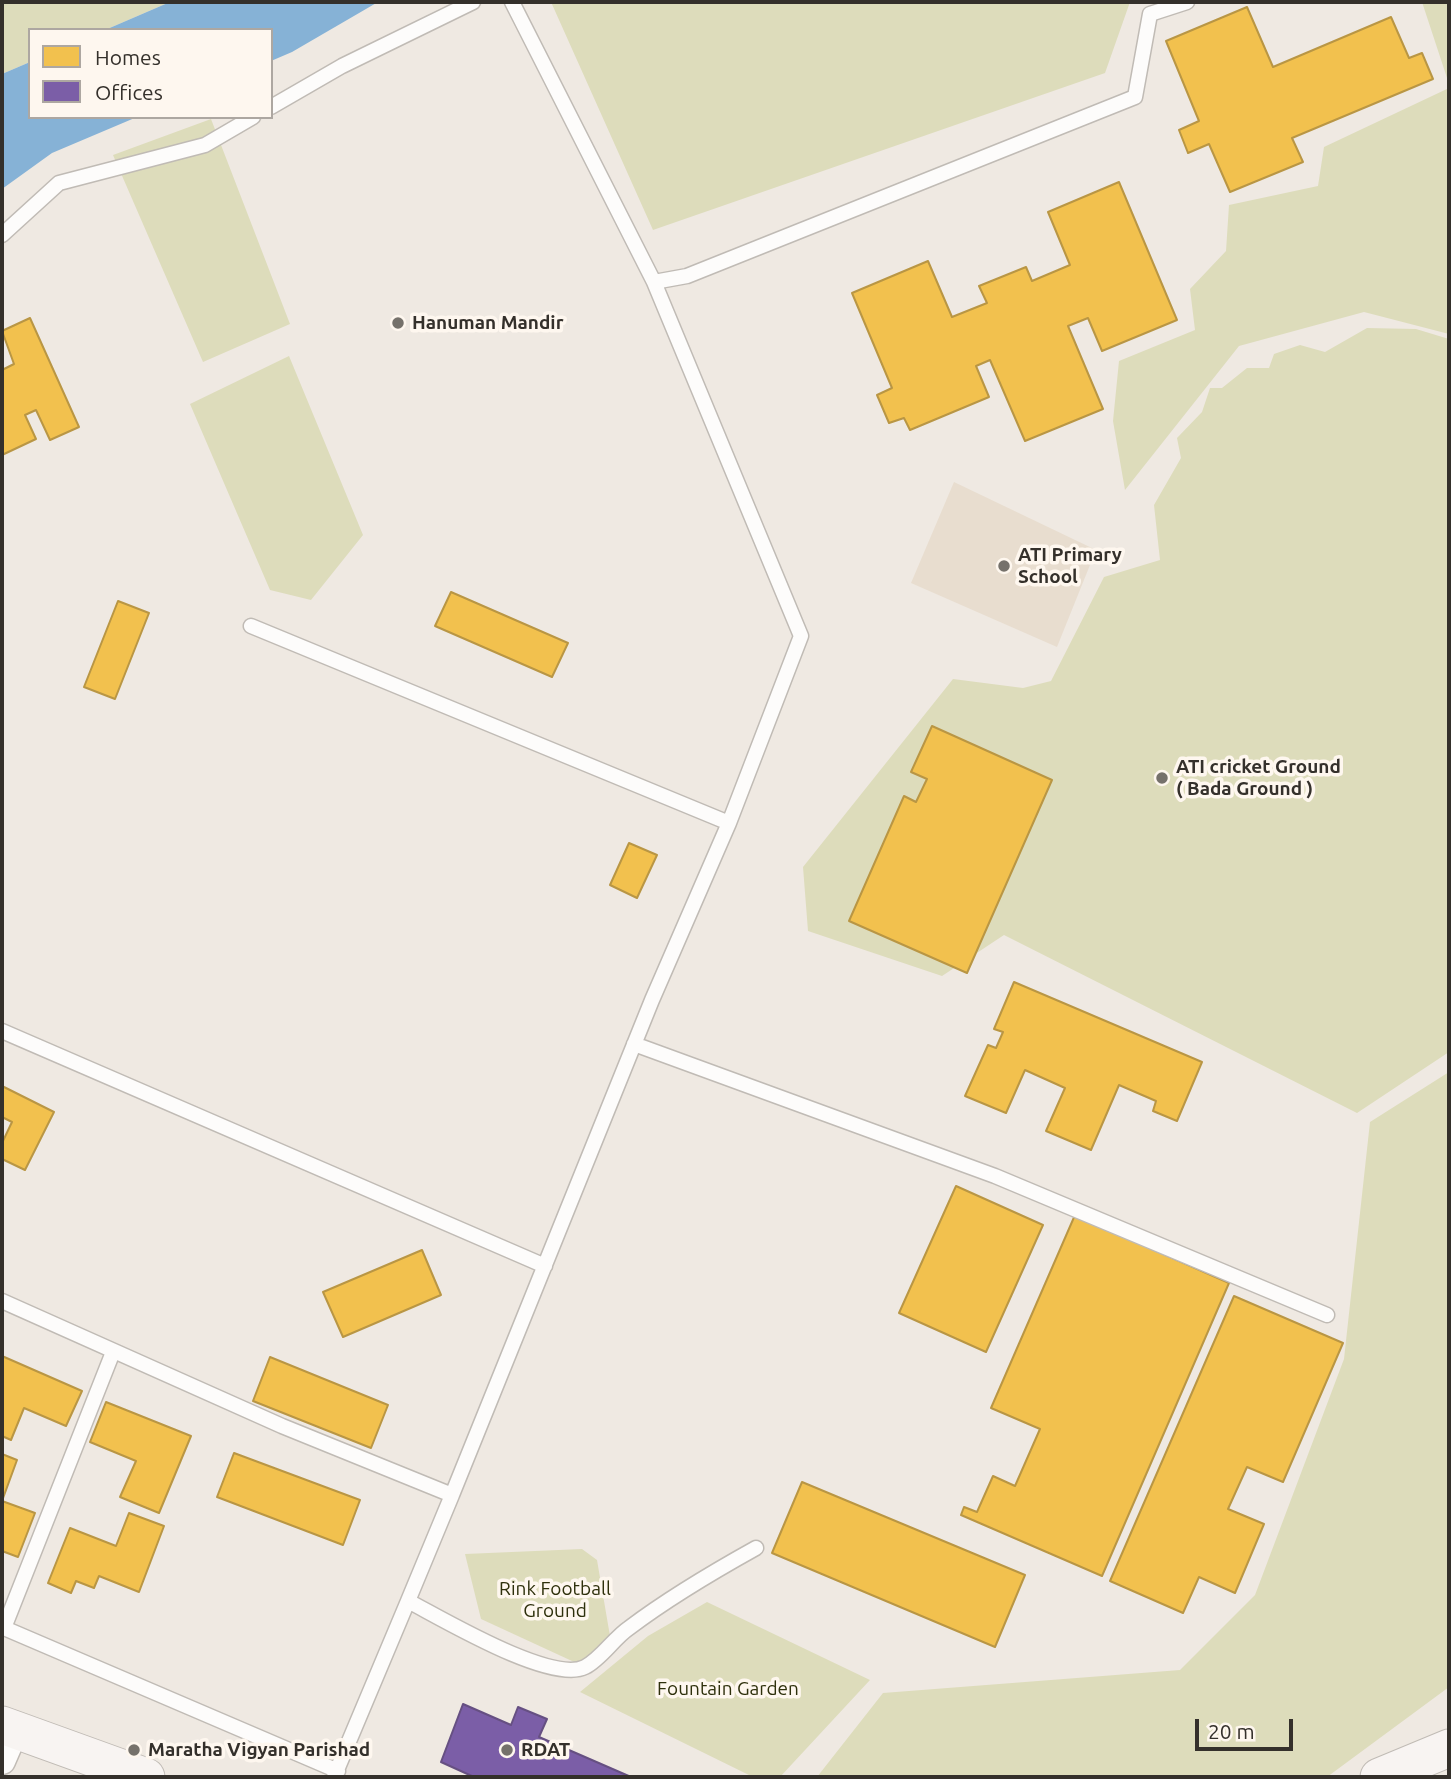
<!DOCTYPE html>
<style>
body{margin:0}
#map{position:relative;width:1451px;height:1779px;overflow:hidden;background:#efe9e2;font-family:Ubuntu,sans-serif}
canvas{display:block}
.frame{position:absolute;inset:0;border:4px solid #34302b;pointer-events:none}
.legend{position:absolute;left:28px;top:28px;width:245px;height:91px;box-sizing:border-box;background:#fef7ef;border:2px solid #ada7a1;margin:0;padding:9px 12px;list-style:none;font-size:21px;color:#34302b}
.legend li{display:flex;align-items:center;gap:14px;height:35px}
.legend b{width:35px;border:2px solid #ada7a1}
.scale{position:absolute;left:1195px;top:1719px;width:98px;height:32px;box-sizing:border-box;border:4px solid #34302b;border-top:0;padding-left:9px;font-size:21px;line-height:24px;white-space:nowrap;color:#34302b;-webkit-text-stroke:5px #fef7ef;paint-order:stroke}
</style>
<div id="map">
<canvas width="1451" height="1779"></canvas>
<div class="frame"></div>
<ul class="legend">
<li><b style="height:19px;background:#f2c14e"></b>Homes</li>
<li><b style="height:19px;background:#7b5ea7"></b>Offices</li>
</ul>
<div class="scale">20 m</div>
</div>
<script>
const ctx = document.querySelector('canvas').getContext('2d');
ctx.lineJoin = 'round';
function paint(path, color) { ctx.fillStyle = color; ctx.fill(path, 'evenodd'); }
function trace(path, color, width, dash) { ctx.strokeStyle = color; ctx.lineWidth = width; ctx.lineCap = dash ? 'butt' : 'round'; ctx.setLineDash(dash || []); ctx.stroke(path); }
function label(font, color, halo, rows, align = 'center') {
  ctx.font = font + ' Ubuntu,sans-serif'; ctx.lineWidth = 7; ctx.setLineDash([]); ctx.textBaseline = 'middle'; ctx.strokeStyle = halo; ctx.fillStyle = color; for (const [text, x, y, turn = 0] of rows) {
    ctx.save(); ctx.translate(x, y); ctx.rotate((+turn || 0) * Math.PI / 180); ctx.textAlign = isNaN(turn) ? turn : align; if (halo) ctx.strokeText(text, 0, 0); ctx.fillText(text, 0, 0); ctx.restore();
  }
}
paint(new Path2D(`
 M954,482L1096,550L1057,647L911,583Z`), '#e8ddcf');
paint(new Path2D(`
 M2,2H170L105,30H30V62L2,74Z
 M551,2H1130L1105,73L653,230Z
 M1422,2H1449V84Z
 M1449,88V334L1364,312L1239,346L1125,490L1113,421L1119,361L1195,330L1190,289L1226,251L1229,205L1318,186L1324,147Z
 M211,119L290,324L203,362L113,155Z
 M1367,328L1416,329L1449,339V1052L1357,1113L1004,935L942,976L808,931L803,867L953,679L1023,688L1051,681L1104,577L1160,560L1154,505L1181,458L1177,438L1202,412L1210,388H1222L1247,368H1269L1274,354L1300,345L1325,352Z
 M289,356L363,535L311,600L270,590L190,404Z
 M1449,1072V1687L1327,1777H817L883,1693L1180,1670L1255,1595L1344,1359L1370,1122Z
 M582,1549L597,1560L611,1642L585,1667L481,1619L465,1554Z
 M707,1602L870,1680L780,1777H753L580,1692L648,1636Z`), '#dddcbb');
paint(new Path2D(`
 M170,2H378L292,52L271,61V30H105Z
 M30,62V117H137L52,153L2,189V74Z`), '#86b2d6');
const homes = new Path2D(`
 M1247,7L1273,67L1391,17L1409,58L1422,53L1433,79L1292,138L1303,162L1230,192L1209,144L1188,153L1179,130L1199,121L1166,41Z
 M1119,182L1177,320L1102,351L1088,318L1068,326L1103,409L1025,441L990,360L976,366L989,397L910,430L904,418L889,423L877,395L892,388L852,293L928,261L952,317L987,303L979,286L1026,267L1032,281L1070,265L1048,212Z
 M30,318L79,427L50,440L36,410L25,415L36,439L2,455V370L14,364L2,331Z
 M451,592L568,643L552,677L435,626Z
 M118,601L149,613L115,699L84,687Z
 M932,726L1052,780L967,973L849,921L904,796L916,802L927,779L911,772Z
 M629,843L657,855L637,898L610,885Z
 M1014,982L1202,1062L1177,1121L1153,1111L1156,1101L1119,1085L1091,1150L1046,1131L1065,1088L1025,1070L1006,1113L965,1096L988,1045L996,1048L1003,1032L994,1029Z
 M2,1086L54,1112L25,1170L2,1159V1143L12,1122L2,1117Z
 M956,1186L1043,1225L986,1352L899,1313Z
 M1075,1215L1229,1283L1102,1576L961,1515L964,1507L977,1512L993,1476L1015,1486L1040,1429L991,1408Z
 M422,1250L441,1295L343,1337L323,1292Z
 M1234,1296L1343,1343L1283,1482L1247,1467L1228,1509L1264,1524L1235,1593L1199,1577L1183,1613L1110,1581Z
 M2,1356L82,1391L66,1426L24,1408L11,1440L2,1436Z
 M270,1357L388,1405L371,1448L253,1401Z
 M106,1402L191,1436L159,1513L120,1497L136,1461L90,1442Z
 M234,1453L360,1500L343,1545L217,1497Z
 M2,1454L17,1460L2,1501L35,1513L18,1557L2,1551Z
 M802,1482L1025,1575L995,1647L772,1553Z
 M129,1513L164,1526L139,1592L99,1576L94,1588L76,1581L71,1593L48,1583L70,1528L116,1546Z`);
paint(homes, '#f2c14e');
trace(homes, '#b99644', 2);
const offices = new Path2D(`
 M463,1704L511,1725L518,1707L547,1719L539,1737L631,1777H474L441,1762Z`);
paint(offices, '#7b5ea7');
trace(offices, '#665082', 2);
const lane = new Path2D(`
 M512,2L654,282
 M271,107L342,66L473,2
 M2,235L59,183L205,145L253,117
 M251,626L729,823
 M2,1031L545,1266
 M634,1044L995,1176L1327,1315
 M2,1301L282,1426L452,1495L408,1601
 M113,1352L4,1628L338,1771
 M452,1495L652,1000L729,823L801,636L654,282L687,276L1135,97L1150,14L1187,2
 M334,1777L408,1601C441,1618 551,1684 585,1667C601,1659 614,1638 629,1628C670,1597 711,1573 756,1548`);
const street = new Path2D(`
 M2,1761L15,1731`);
const secondary = new Path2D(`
 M2,1725L146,1777
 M1379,1777L1449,1748`);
trace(lane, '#c0bbb5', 17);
trace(street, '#c0bbb5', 29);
trace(secondary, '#c0bbb5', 39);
trace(lane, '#fdfcfb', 14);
trace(street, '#fdfcfb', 26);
trace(secondary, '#f8f4f2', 37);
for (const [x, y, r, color] of [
 [398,323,7,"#75716b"],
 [1004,566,7,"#75716b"],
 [1162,778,7,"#75716b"],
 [134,1750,7,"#75716b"],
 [507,1750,7,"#75716b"]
]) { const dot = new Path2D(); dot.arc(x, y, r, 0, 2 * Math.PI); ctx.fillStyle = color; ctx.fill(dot); trace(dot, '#fef7ef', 2.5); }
label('bold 19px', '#34302b', '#fef7ef', [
 ["Hanuman Mandir",412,323],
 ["ATI Primary",1018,555],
 ["School",1018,577],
 ["ATI cricket Ground",1176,767],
 ["( Bada Ground )",1176,789],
 ["Maratha Vigyan Parishad",148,1750],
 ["RDAT",521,1750]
], 'left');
label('19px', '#2e300c', '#fef7ef', [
 ["Rink Football",555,1589],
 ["Ground",555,1611],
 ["Fountain Garden",728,1689]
]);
</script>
